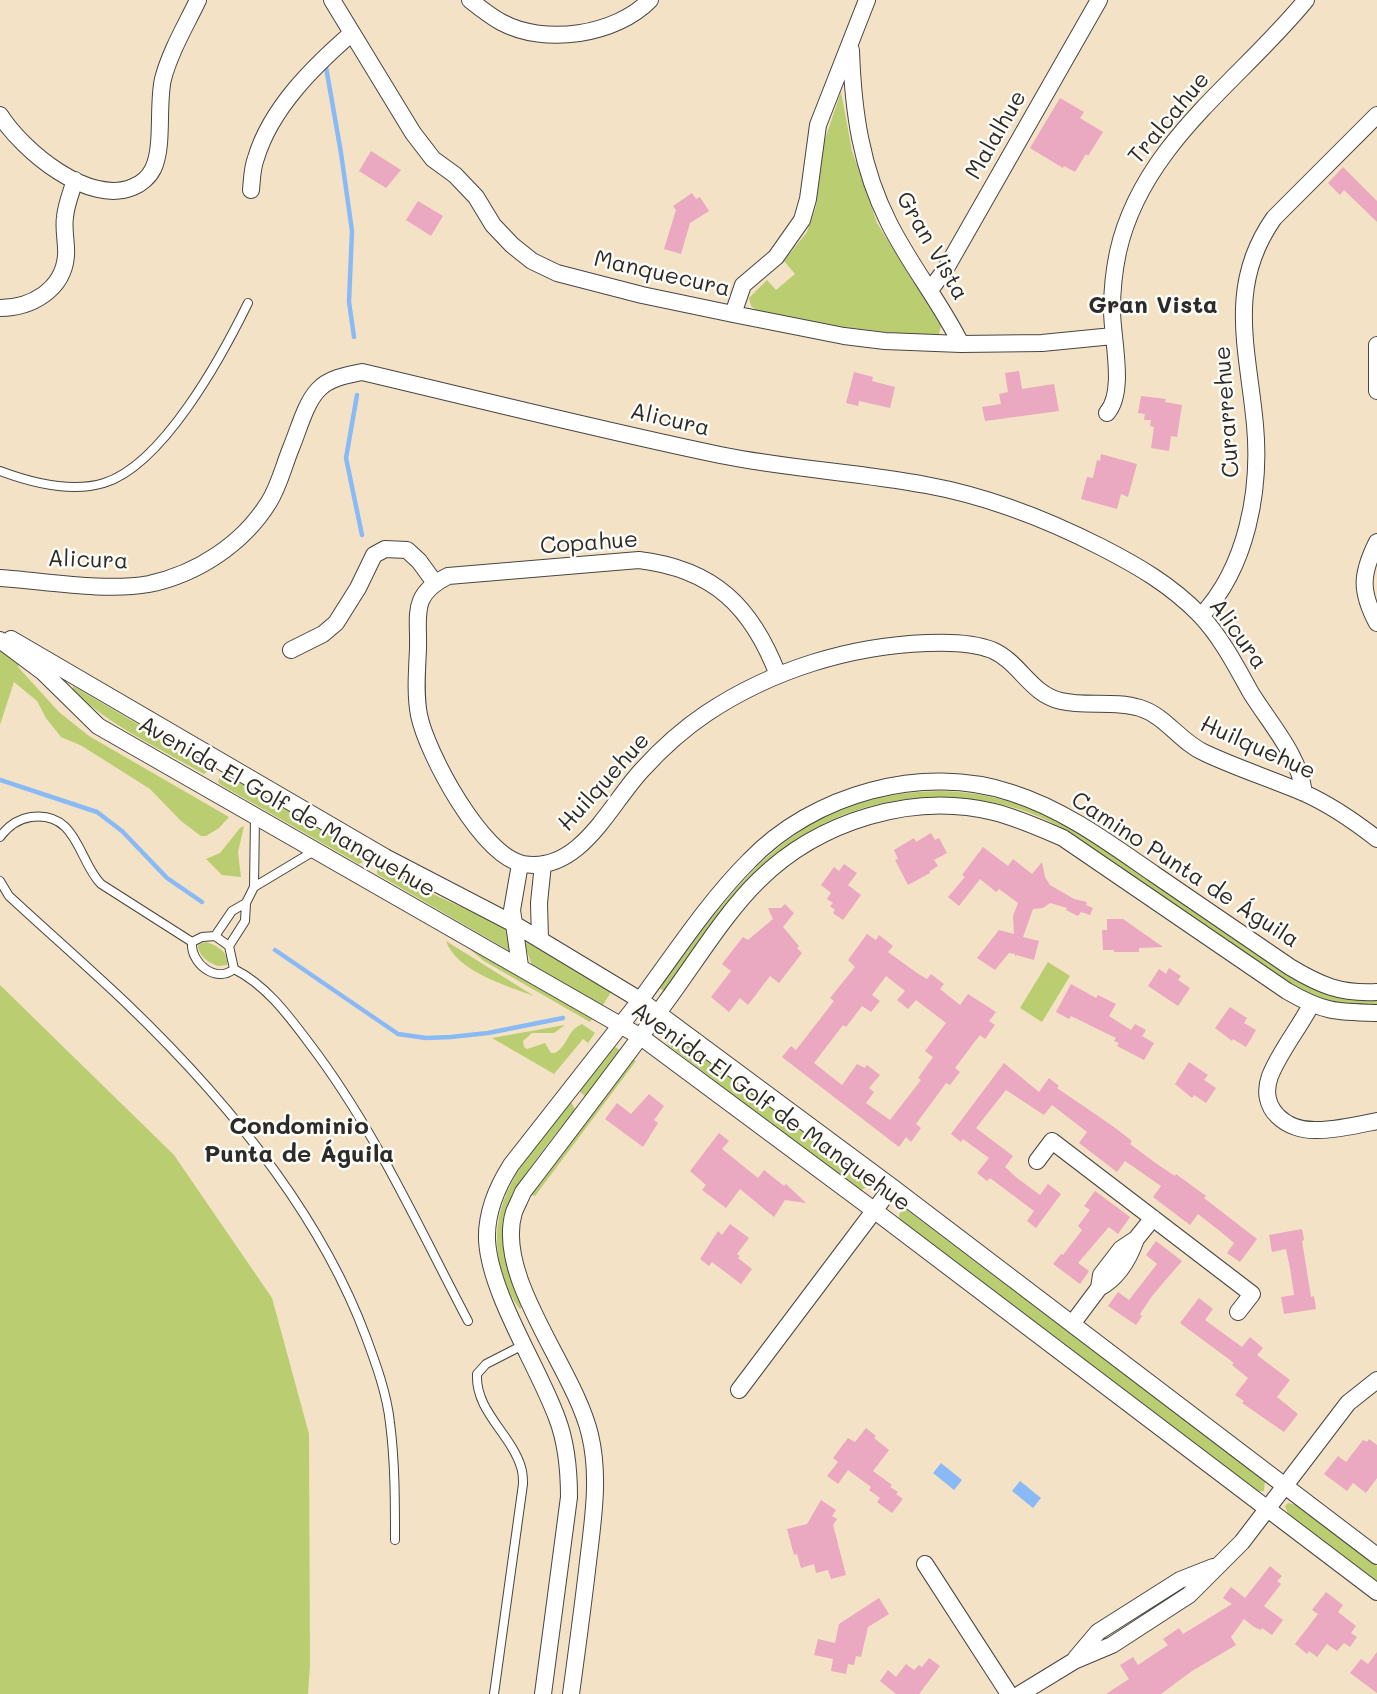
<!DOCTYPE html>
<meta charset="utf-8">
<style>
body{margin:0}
canvas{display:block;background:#f3e2c5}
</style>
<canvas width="1377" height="1694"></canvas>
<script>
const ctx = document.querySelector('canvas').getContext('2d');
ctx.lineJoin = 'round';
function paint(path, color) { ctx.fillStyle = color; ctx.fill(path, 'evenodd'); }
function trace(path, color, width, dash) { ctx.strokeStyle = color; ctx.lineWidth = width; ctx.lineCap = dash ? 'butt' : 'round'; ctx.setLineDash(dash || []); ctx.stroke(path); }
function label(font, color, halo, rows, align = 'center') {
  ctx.font = font + ' Mali,sans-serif'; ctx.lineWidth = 5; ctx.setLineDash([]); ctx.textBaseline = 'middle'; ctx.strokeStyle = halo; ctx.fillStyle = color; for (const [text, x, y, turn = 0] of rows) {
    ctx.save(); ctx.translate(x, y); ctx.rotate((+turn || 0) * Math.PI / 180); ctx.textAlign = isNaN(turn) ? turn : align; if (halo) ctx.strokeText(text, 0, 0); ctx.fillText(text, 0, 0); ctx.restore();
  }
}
paint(new Path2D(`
 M841,92L852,151L877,223L941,326L939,334L913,335L843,327L758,311L751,306L749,298L767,280L776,290L795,274L784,261L807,232L816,206L821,151Z
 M0,645L20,659L18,667L59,712L89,736L229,817L219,828L206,836H201L181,821L150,789L82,746L61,737L46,718L37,701L14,682L0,725Z
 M73,686L207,765L210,770L204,774C159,748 110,726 73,690Z
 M220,775H227L363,854L365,861L359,864L221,785L218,782Z
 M942,791C995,793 1031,806 1077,830L1314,989C1335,997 1354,1001 1377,999V1005C1350,1005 1325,1002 1300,990L1077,837C1062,828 1046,819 1030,813C948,783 846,796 779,853C733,892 700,943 664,991L659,988C740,881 793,793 942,791Z
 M244,826L238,852L241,877L222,875L206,859L220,853L240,828Z
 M381,865L426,891L481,916L512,933L511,952L377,874V867Z
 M446,941L534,996C507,986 456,971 446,941Z
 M205,942C217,945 229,952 227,965L218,966C209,963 198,956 198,945Z
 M527,942L611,992L603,1005L532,966L525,945Z
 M467,947L592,1019L590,1022L484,961Z
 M1048,962L1070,976L1042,1022L1020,1008Z
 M0,985L174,1155L272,1298L309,1434L310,1665L308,1694H0Z
 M582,1024L595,1033L588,1043L583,1039L554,1074L492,1038L565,1025L554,1033H532L523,1041L524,1047L527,1049L545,1043L551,1053H555C568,1046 567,1030 582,1024Z
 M670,1035H676L868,1182V1186L860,1191L668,1045L667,1039Z
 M615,1047L620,1050L585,1096L579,1091Z
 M634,1060L636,1061L535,1196L532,1195Z
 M571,1102L575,1109C522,1179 479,1214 523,1305L520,1309C512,1300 507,1287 503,1275C485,1219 510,1178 543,1136C552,1125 560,1110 571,1102Z
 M907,1210L1265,1481L1264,1491L1257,1492L900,1220L899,1215L901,1211Z
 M1288,1503L1296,1505L1377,1566V1581L1288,1514L1285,1506Z`), '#bace71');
paint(new Path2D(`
 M941,1463L962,1480L954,1490L933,1473Z
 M1020,1481L1041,1498L1033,1508L1012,1491Z`), '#8abaf6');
trace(new Path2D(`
 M326,67L341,153L352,231L349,302L354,337
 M357,395L346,458L362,535
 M0,780L97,812L122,831L167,878L202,902
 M275,950L398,1034L426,1038L451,1037L488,1033L563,1018`), '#8abaf6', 4.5);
paint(new Path2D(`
 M1060,98L1084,112L1080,118L1103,132L1088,156L1086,154L1075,172L1064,166L1063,168L1030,148Z
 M371,151L401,170L386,188L359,171Z
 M1343,167L1377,201V222L1344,190L1340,195L1328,183Z
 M692,193L696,199L700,197L709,211L690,223L681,254L664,249L676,210L673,206Z
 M418,201L443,216L431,236L406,220Z
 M1019,371L1022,389L1054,384L1059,411L985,421L982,407L1001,404L999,394L1008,392L1005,373Z
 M854,372L873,377L872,381L895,387L890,408L859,401L858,406L846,403Z
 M1141,396L1166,399L1165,402L1182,405L1177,437L1171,436L1169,451L1151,448L1154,427L1150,426L1151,420H1144L1145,414L1138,413Z
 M1101,454L1137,464L1128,497L1121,494L1117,509L1081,499L1087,477L1093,478L1097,460L1100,461Z
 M931,833L935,840L939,838L947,853L934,860L938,866L930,871V873L908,885L895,860L898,859L894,850L914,838L916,842Z
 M983,847L1008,866L1013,859L1032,874L1042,862L1045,877L1050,885L1074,899L1087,902L1086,905L1093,908L1090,915L1081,912L1078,916L1066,910L1067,908L1050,903L1043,908L1033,909L1023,937L1039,941L1034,960L1016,955L1015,957V954L1009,953L995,970L977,958L999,930L1014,934L1013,916L1018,903L999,889L996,892L980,879L959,906L948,897L965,877L962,875Z
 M844,864L857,873L848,885L861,895L843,920L833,913L835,910L830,906L833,903L827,899L831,893L821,885L834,867L839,871Z
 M785,904L794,913L783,927L799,946L797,948L802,953L779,983L770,976L748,1005L740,998L729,1012L711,997L731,971L722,964L743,937L748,940L773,919L768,908H781Z
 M1107,919H1123L1163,947L1139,948V952H1114V950H1103L1102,930H1107Z
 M867,934L876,940L879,935L893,946L888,952L917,973L927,979L931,974L944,984L940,989L960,1005L968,994L996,1012L989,1021L995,1025L985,1039L980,1035L973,1044L955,1068L960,1072L950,1085L946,1083L916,1124L921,1128L911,1142L906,1137L899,1147L782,1057L791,1046L796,1050L834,1001L830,998L855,967L848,960ZM886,976L905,991L897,1000L908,1009L916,1000L946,1023L925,1051L933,1057L918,1078L921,1080L890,1120L866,1103L874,1092L869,1088L880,1075L867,1065L865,1068L857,1064L842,1085L814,1063L843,1025L846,1027L862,1006L871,1012L880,1001L872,995Z
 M1169,968L1181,976L1178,980L1190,988L1178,1006L1148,986L1159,969L1166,974Z
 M1071,984L1096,998L1098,995L1116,1004L1109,1016L1131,1030L1135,1024L1146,1030L1142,1036L1154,1043L1144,1060L1117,1046L1119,1043L1114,1041L1116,1038L1071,1016L1069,1019L1056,1012Z
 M1230,1007L1247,1018L1244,1023L1256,1030L1246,1047L1233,1039L1232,1041L1215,1028Z
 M1189,1062L1208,1075L1204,1080L1216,1088L1206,1103L1194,1095L1192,1098L1175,1084Z
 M1004,1063L1039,1092L1049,1078L1059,1086L1057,1088L1114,1127L1132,1141L1130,1144L1157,1164L1175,1176L1176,1174L1206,1196L1204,1198L1257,1239L1240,1262L1227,1253L1234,1243L1221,1232L1198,1214L1190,1225L1153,1197L1161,1186L1125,1161L1117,1172L1079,1143L1087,1132L1052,1105L1044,1115L1006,1090L976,1128L1013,1156L1005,1167L1017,1178L1040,1195L1048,1184L1061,1194L1036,1228L1027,1221L1034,1211L990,1178L987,1181L977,1173L989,1158L963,1139L961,1142L951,1134Z
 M649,1094L664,1106L654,1120L658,1123L643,1147L605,1119L617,1103L631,1114Z
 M719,1133L729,1141L722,1149L758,1178L764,1170L784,1186L786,1184L806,1203L785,1200L774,1217L740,1189L726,1208L702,1190L706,1185L690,1171Z
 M1095,1191L1130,1217L1118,1234L1109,1227L1078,1263L1089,1271L1080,1284L1053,1264L1061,1254L1063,1255L1082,1230L1078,1226L1090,1210L1084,1206Z
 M730,1224L749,1238L737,1254L740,1256L738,1258L752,1269L741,1284L712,1262L709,1266L700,1259L718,1231L722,1235Z
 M1302,1229L1304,1240L1302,1241L1311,1297L1314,1296L1316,1309L1284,1314L1281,1297L1294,1295L1290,1268L1286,1249L1272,1252L1269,1235Z
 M1156,1241L1182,1261L1152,1296L1140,1314L1142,1316L1136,1325L1108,1306L1118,1292L1129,1300L1157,1264L1146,1255Z
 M1199,1298L1213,1309L1205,1320L1242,1347L1250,1337L1263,1348L1257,1355L1290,1380L1277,1397L1298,1414L1284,1432L1242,1403L1244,1401L1235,1395L1248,1378L1232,1365L1234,1363L1180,1323Z
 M866,1428L876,1436L874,1438L889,1450L873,1471L892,1485L890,1487L898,1492L896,1494L903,1499L892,1513L877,1502L880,1498L869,1490L871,1487L848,1470L838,1484L827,1476L838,1462L833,1458L848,1438L855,1442Z
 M1369,1439L1377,1445V1478L1366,1493L1353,1483L1347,1491L1324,1474L1338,1456L1346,1462L1363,1440L1367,1442Z
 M821,1500L836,1510L832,1516L837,1519L833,1525L846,1575L831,1579L828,1570L816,1573L814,1564L801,1568L797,1554L794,1555L787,1529L807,1524Z
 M1270,1566L1282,1576L1277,1581L1281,1584L1264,1606L1283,1620L1272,1635L1262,1628L1261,1630L1254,1627L1244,1619L1231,1637L1236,1645L1192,1671L1161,1694H1106L1129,1679L1120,1665L1133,1657L1138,1665L1168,1645L1163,1639L1179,1628L1183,1634L1232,1604L1223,1598L1231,1587L1245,1598Z
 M1326,1592L1343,1605L1338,1612L1356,1626L1351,1633L1357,1637L1350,1647L1344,1643L1337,1651L1327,1644L1317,1657L1309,1651L1307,1654L1295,1644L1318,1614L1312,1610Z
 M879,1598L889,1614L868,1627L861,1657L856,1656L854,1665L848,1664L846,1674L831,1671L833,1659L814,1655L818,1639L835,1643L839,1624Z
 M1377,1652V1693L1350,1673L1361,1659L1368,1664Z
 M929,1658L940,1666L919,1694H896L880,1681L888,1670L896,1677L906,1664L914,1670L919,1665L922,1667Z`), '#eaa8c1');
const lane = new Path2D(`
 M0,471C32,483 71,493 104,483C163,465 222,356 248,303
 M0,837C8,826 18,819 31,817C78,811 78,861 101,884L192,942
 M0,881L9,896C48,932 88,967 126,1003C222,1095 319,1211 366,1337C376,1364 387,1394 390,1423C395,1461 395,1501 395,1540
 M254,887L314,851
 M215,936L229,946L234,969C216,984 190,963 192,942L202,937Z
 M215,936L232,911L246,903
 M229,946L245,921L246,903L254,887L255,816
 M234,969C266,985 288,1015 309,1043C374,1128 418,1226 468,1321
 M494,1694L523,1484C523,1479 523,1473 521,1467C511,1434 475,1411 477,1374L486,1364L525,1344`);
const street = new Path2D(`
 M332,0L413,133L433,159L455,175L476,197L493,225L512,245L532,261L557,273L642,295L733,314L844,336L885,341L961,344L1042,343L1113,336
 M470,0C480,8 490,16 501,22C545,46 616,35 650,0
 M851,50C853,111 861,168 889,223C910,265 940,302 961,344
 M0,115C23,151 89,206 133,187C141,184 149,177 153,169C164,147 157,105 163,79C170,52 186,25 198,0
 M251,190C252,180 252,168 256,158C271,108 314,66 352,33
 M930,290L945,270L1099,0
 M0,308C31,308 63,290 66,256C67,243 63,230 65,217C66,205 71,193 75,180
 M733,314L743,285L776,257L802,220L808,199L818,125L867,0
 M1377,345V391
 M1107,413C1126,391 1112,339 1112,310C1112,290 1114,271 1118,252C1142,144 1239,82 1306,0
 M1377,542C1361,574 1360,591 1377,623
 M0,578C45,581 105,592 149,584C197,574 243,544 269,502C279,486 284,465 291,448C299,429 305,404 318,390C329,378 347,375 362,372C481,400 600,430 720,455C788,469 858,472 926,485C987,496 1046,519 1101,547C1138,566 1171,585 1200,615C1221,637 1236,666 1251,693C1271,725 1299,755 1304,793
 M1201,616C1247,567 1261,490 1255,425C1248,349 1226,286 1274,218L1377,115
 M11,639L385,857L514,924L640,1000L892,1187L1377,1556
 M0,640L43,672L98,726L641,1037L875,1211L1377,1592
 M291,650L323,634L336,623L358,588L374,555L385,549L407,550L419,561L435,583
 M778,675C752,607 714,569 639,560L448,576C410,595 419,614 418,649C417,671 415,694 419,715C427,754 482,856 523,864C580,874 610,804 642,770C662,748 683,729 707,713C772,670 849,646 927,643C948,642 972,642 992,650C1020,662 1030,694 1061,701C1086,707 1114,700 1140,708C1166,716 1180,742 1205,753C1237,768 1271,779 1304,793C1331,805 1354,821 1377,839
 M540,939L539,903L543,864
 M520,966L512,910L520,864
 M1311,1005C1299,1028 1280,1051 1270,1076C1258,1109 1286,1131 1317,1130C1337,1130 1358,1125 1377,1121
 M1037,1161L1052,1141L1252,1294L1238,1312
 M1136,1239C1129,1259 1118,1278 1099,1288L1101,1275L1121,1249L1136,1239L1153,1218
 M1072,1324L1099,1288
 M739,1390L892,1187
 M925,1564L1009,1694
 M1076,1658L1098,1632L1180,1580L1213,1567
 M543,1694L569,1497C569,1470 567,1444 557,1418C538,1366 490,1294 487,1240C486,1213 497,1187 511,1165C552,1112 594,1060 635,1007C672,958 706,904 749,861C813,794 923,763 1012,793C1065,810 1109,843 1154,874C1200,905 1245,936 1290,967C1320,985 1340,994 1377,992
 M571,1694C577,1650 583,1606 588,1562C593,1520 600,1476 590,1435C575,1369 494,1278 514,1212C517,1205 520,1199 523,1192C571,1129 619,1066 666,1002C695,963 725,913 759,880C819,821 912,792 994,812C1018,818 1040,828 1063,838L1287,991C1323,1012 1336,1012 1377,1013
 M1020,1694L1074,1661L1112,1645L1189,1595L1242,1542L1348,1403L1377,1380`);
trace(lane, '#494642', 10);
trace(street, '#494642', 18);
trace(lane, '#fff', 8);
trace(street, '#fff', 16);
label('23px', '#2b2b2b', '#fdfcf7', [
 ["Tralcahue",1169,118,-50],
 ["Malalhue",996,135,-60],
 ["Gran Vista",932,246,60],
 ["Manquecura",662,274,13],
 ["Curarrehue",1227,412,-94],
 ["Alicura",670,420,13],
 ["Copahue",589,543,-4],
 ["Alicura",88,560,2],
 ["Alicura",1238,634,54],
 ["Huilquehue",1258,748,24],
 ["Huilquehue",604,782,-48],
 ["Avenida El Golf de Manquehue",287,807,30],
 ["Camino Punta de Águila",1185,870,33],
 ["Avenida El Golf de Manquehue",771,1107,36]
]);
label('bold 24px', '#2b2b2b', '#fdfcf7', [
 ["Gran Vista",1153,306],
 ["Condominio",299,1127],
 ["Punta de Águila",299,1155]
]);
</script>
